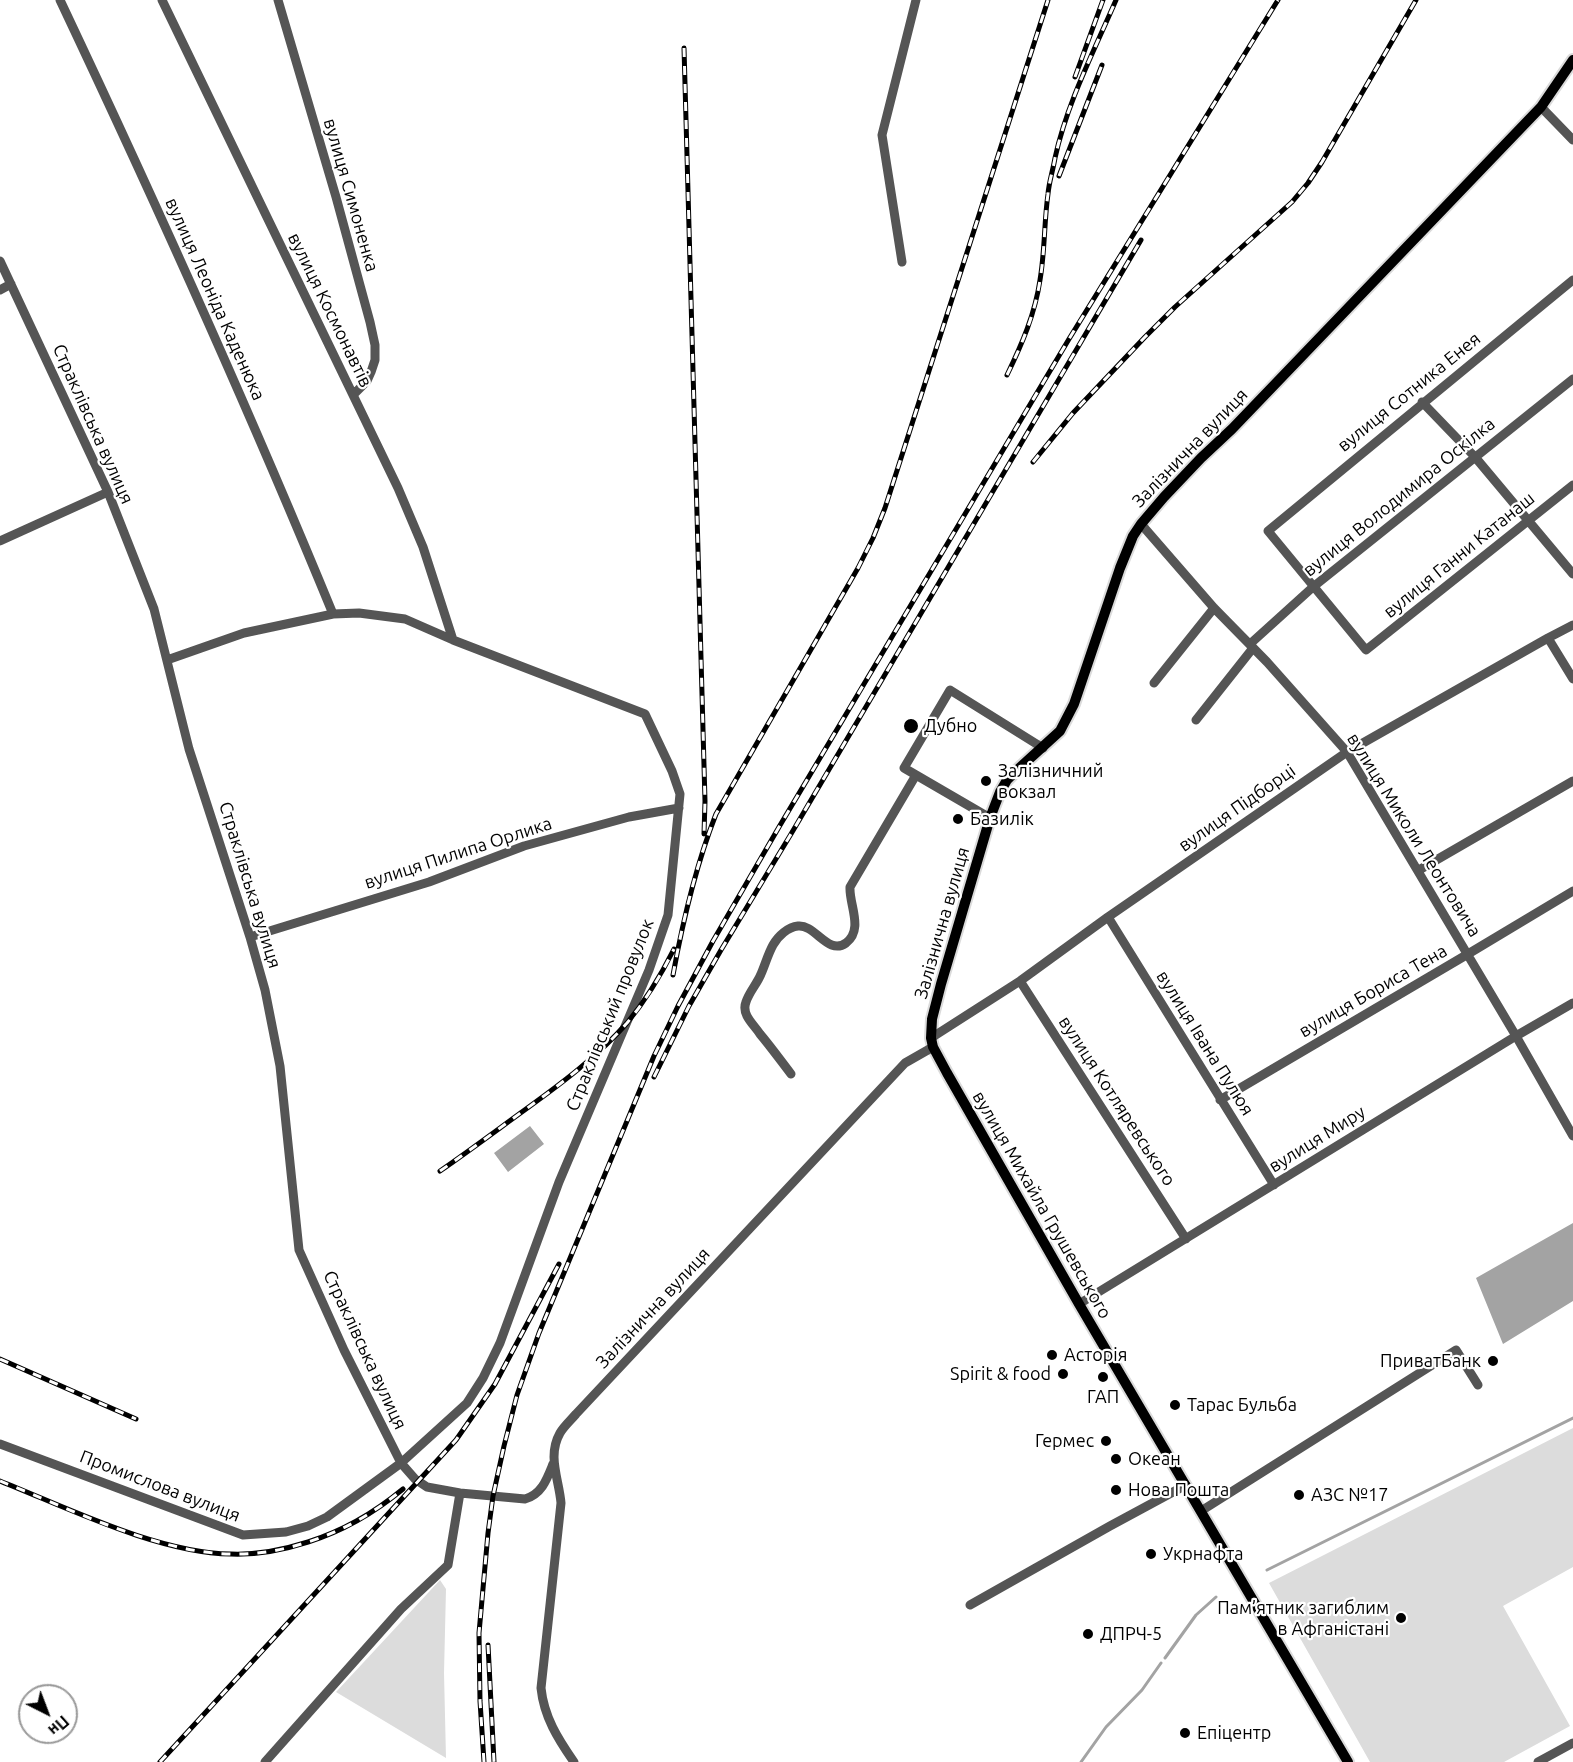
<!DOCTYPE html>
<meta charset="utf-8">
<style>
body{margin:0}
#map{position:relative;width:1573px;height:1762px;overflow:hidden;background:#fff;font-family:Ubuntu,sans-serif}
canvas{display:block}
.north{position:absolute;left:18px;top:1684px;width:60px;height:60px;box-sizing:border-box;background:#fff;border:2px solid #999;border-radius:50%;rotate:138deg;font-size:16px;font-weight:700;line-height:24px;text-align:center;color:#000}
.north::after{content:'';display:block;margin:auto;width:21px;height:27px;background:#000;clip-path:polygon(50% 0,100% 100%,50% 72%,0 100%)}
</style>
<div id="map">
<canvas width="1573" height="1762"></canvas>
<div class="north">Пн</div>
</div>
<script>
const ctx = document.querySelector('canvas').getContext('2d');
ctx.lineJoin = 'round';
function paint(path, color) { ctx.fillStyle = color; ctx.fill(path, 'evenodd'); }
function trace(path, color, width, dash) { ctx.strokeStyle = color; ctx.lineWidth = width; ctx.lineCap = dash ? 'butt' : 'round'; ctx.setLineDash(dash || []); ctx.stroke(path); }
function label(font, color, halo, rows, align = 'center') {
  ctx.font = font + ' Ubuntu,sans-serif'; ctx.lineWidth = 4.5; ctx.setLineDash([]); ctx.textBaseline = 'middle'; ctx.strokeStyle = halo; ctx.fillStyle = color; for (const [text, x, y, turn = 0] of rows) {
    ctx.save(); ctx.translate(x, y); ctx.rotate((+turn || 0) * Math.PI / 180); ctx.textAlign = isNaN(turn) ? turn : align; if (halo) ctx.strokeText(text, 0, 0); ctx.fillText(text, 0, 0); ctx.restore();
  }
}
paint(new Path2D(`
 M1573,1428V1567L1503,1606L1570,1726L1504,1762H1370L1269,1583Z
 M440,1580L446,1589L444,1673L446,1758L336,1692Z`), '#dcdcdc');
paint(new Path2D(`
 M530,1126L544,1144L508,1172L494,1153Z
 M1573,1223V1301L1503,1344L1476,1278Z`), '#a3a3a3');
trace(new Path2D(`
 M1267,1570L1573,1418
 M1165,1658L1196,1615L1216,1597
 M1081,1762L1106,1727L1142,1690L1161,1663`), '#a3a3a3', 3);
const major = new Path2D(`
 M1348,1762L1079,1304L947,1073L933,1047L931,1038L932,1019L941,984L990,818L1000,792L1007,780L1015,772L1060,731L1074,704L1120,568L1133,536L1141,524L1164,497L1201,458L1232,429L1541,107L1573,60`);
trace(major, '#dbdbdb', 14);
trace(new Path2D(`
 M60,0C156,203 248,407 333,614
 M162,0L398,488L423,547L453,640
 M278,0L336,197L370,322L375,345V360L371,372L367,381L353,395
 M1541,107L1573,140
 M0,261L108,492L154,609L189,749L250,937L265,990L280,1066L299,1250L344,1350L401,1463L415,1479L427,1487L460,1493L525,1499C542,1494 547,1479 553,1464
 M902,262L882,135L916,0
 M1573,280L1268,531L1366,650L1573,485
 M0,290L11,284
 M1422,402L1475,457L1573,574
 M1141,524L1214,608L1267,662L1347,752L1516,1036L1573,1136
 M0,541L108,492
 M1548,638L1573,679
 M1250,644L1313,587L1573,379
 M1154,683L1214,608
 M1196,720L1253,648
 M990,818L904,768L950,690L1043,748
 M1419,870L1573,781
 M1108,917L1274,1185
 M250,937L429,882L524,846L629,817L679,808
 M1020,981L1186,1239
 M931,1038L1020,981L1108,917L1347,752L1548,638L1573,625
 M791,1074C781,1061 771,1047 760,1034C756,1028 750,1022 747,1016C745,1012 744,1007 746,1002C749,992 757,984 761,974C765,965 768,954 773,945C778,936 788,927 798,926C815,924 828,956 846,943C864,929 849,905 850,887L916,775
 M1220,1100L1468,954L1573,891
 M1079,1304L1516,1036L1573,1003
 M0,1444L243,1535L286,1532L308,1526L327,1517L401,1463L467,1403L483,1378L500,1343L559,1182L649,970L668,915L680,794L672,771L645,714L453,640L405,619L359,613L333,614L244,633L167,660
 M1201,1511L1456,1350L1478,1385
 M970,1605L1110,1526L1186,1485
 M265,1762L401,1609L448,1565L460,1493
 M574,1762C558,1739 544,1717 541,1688L561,1503C559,1479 547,1456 560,1433C564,1426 571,1420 576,1414L905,1063L933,1047
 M1538,1762L1573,1743`), '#555', 9);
trace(major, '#000', 10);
const rail = new Path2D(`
 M684,48L705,801L704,834
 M1075,77L1103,0
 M1059,176L1102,65
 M1007,375C1022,344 1035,314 1040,280C1045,251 1044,222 1048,194C1049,182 1053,170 1055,158C1067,103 1094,51 1116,0
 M1033,462L1073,413L1145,337L1175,307L1292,202L1308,183L1322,162L1416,0
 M673,975C683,920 696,865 716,814L858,568L873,538L885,508L1048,0
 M654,1077L689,1006L721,950L791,834L1141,240
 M440,1171C469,1151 497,1130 526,1109C562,1083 598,1056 627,1023C646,1000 661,975 674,949
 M0,1359L136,1419
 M0,1481C68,1508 158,1553 231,1554C257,1555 283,1550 308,1542C343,1531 374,1513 403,1489
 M488,1645L494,1762
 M160,1762L456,1440L495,1384L559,1264
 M484,1762L480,1701L479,1633L488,1533L493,1496L504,1446L517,1395L539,1333L654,1056L678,1006L713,941L779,827L1069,339L1278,0`);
trace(rail, '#000', 5);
trace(rail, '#fff', 3, [9]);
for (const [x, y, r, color] of [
 [911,726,8,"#000"],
 [986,781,6,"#000"],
 [958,819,6,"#000"],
 [1052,1355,6,"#000"],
 [1493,1361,6,"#000"],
 [1063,1374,6,"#000"],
 [1103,1377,6,"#000"],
 [1175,1405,6,"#000"],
 [1106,1441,6,"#000"],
 [1116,1459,6,"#000"],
 [1116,1490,6,"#000"],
 [1299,1495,6,"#000"],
 [1151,1554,6,"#000"],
 [1401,1618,6,"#000"],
 [1088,1634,6,"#000"],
 [1185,1733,6,"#000"]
]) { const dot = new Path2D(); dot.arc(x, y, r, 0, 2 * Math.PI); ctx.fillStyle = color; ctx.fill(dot); trace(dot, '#fff', 2); }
label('18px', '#000', '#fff', [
 ["вулиця Симоненка",351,195,74],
 ["вулиця Леоніда Каденюка",215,299,66],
 ["вулиця Космонавтів",330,310,64],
 ["вулиця Сотника Енея",1409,392,-39],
 ["Страклівська вулиця",93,424,66],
 ["Залізнична вулиця",1190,448,-46],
 ["вулиця Володимира Оскілка",1399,497,-39],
 ["вулиця Ганни Катанаш",1459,555,-39],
 ["вулиця Підборці",1237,808,-35],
 ["вулиця Миколи Леонтовича",1414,835,58],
 ["вулиця Пилипа Орлика",458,853,-18],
 ["Страклівська вулиця",250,885,73],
 ["Залізнична вулиця",942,923,-74],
 ["вулиця Бориса Тена",1373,991,-30],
 ["Страклівський провулок",610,1015,-68],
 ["вулиця Івана Пулюя",1205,1043,58],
 ["вулиця Котляревського",1117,1101,57],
 ["вулиця Миру",1317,1139,-32],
 ["вулиця Михайла Грушевського",1042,1205,60],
 ["Залізнична вулиця",653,1308,-47],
 ["Страклівська вулиця",365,1350,65],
 ["Промислова вулиця",160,1486,21]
]);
label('18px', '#000', '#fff', [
 ["Дубно",924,726],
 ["Залізничний",998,771],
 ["вокзал",998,792],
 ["Базилік",970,819],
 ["Асторія",1064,1355],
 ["ПриватБанк",1481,1361,"right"],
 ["Spirit & food",1051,1374,"right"],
 ["ГАП",1103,1397,"center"],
 ["Тарас Бульба",1187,1405],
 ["Гермес",1094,1441,"right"],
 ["Океан",1128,1459],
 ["Нова Пошта",1128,1490],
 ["АЗС №17",1311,1495],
 ["Укрнафта",1163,1554],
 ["Пам’ятник загиблим",1389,1608,"right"],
 ["в Афганістані",1389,1629,"right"],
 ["ДПРЧ-5",1100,1634],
 ["Епіцентр",1197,1733]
], 'left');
</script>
